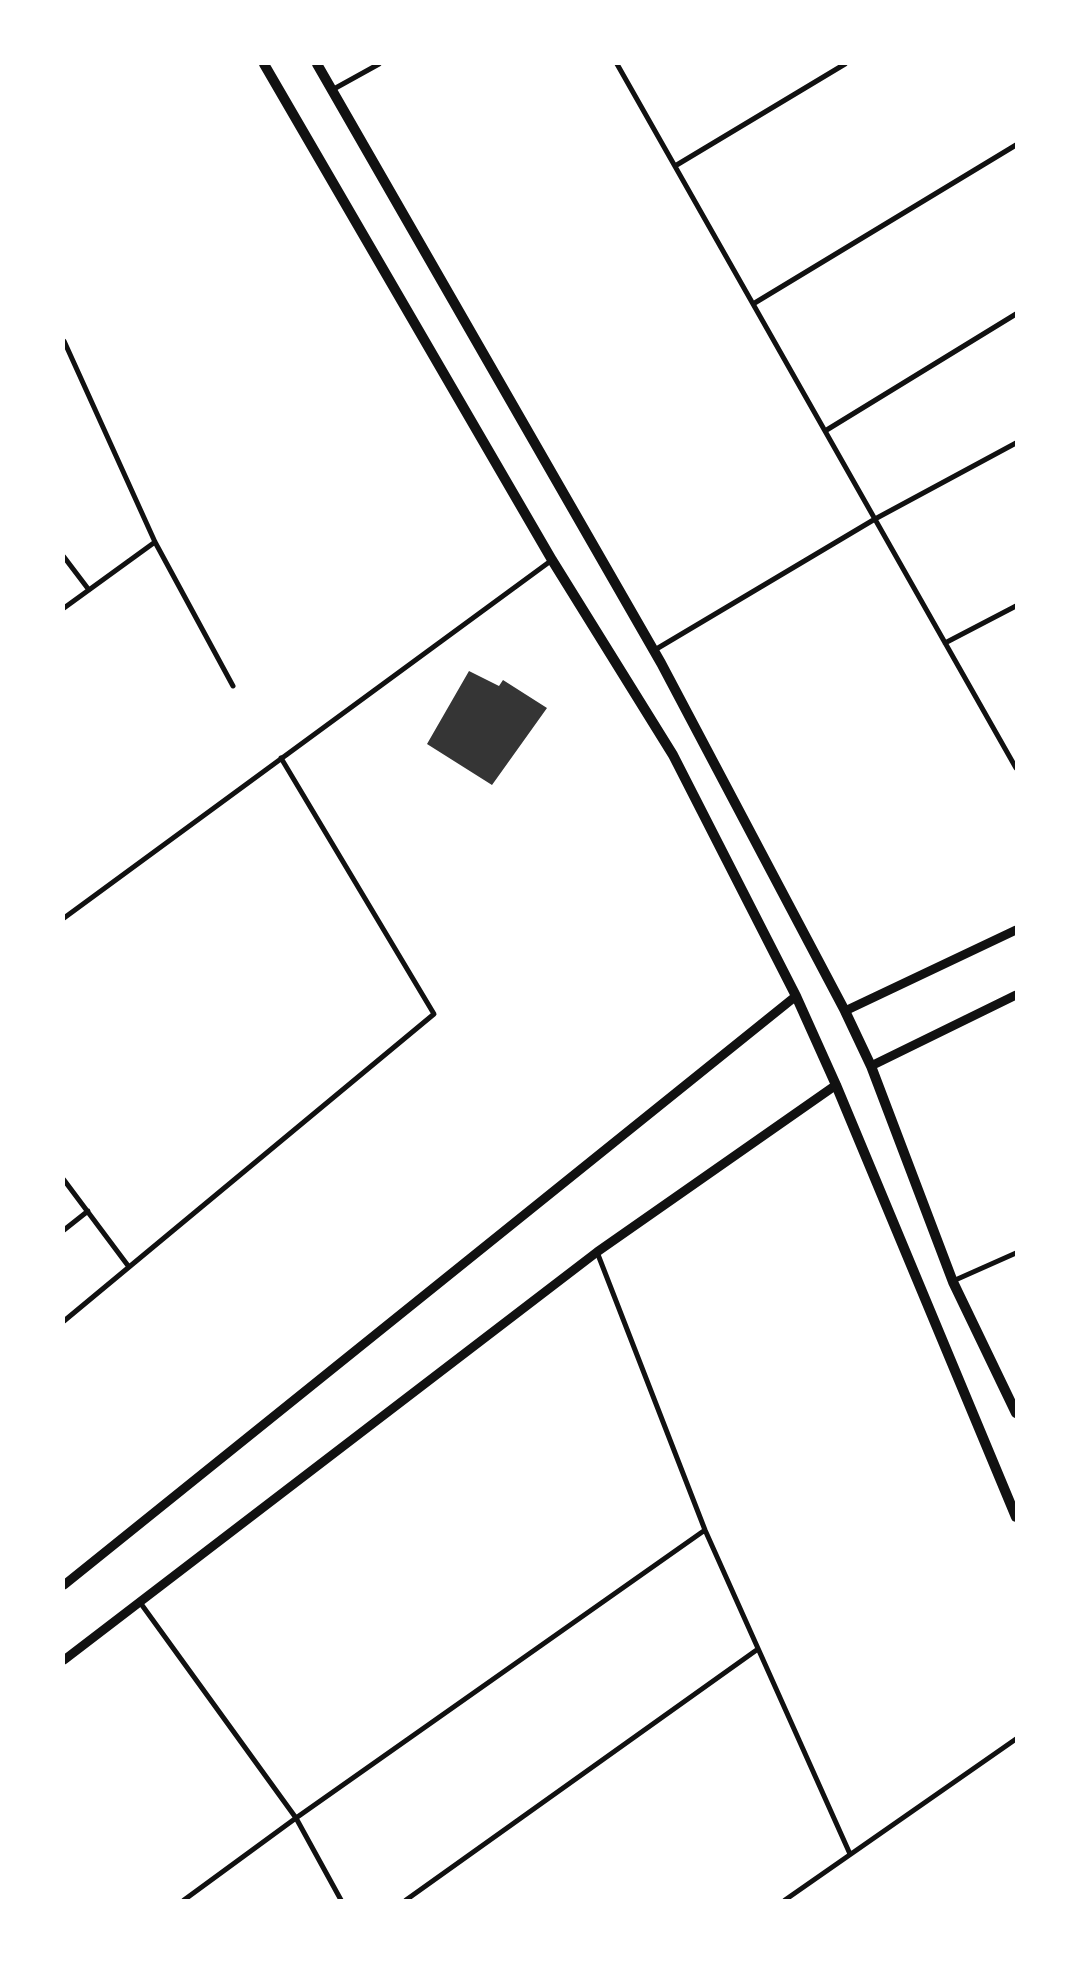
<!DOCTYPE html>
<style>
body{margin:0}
#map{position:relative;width:1080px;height:1964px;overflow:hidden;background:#fff;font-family:"Sofia Sans Condensed",sans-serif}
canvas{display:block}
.frame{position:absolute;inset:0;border:65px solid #fff;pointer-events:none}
</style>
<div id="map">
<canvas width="1080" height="1964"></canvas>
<div class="frame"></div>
</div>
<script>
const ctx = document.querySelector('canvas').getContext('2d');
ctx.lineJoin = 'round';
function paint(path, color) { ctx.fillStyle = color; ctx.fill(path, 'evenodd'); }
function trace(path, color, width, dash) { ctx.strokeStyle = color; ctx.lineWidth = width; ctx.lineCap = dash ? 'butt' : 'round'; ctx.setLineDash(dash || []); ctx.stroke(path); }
paint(new Path2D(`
 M469,671L499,686L503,680L547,708L492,785L427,744Z`), '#353535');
trace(new Path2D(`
 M617,64L1016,768
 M332,90L379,64
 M675,166L845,64
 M753,304L1016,145
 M64,341L155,542L233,686
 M825,431L1016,314
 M64,557L89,590
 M64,608L155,542
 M945,643L1016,606
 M653,651L875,519L1016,443
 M64,918L552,560
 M64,1180L129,1267
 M64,1230L88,1211
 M597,1252L705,1530L850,1854
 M953,1281L1016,1253
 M64,1321L434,1014L281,758
 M139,1601L296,1818L341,1900
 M184,1900L296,1818L705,1530
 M406,1900L758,1649
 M785,1900L1016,1739`), '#111', 5);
trace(new Path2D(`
 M845,1011L1016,930
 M871,1066L1016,995
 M64,1585L796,996
 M64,1660L597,1252L836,1085`), '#111', 9);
trace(new Path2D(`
 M264,64L552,560L673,755L796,996L836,1085L1016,1517
 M317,64L661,663L845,1011L871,1066L953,1282L1016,1413`), '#111', 10);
</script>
